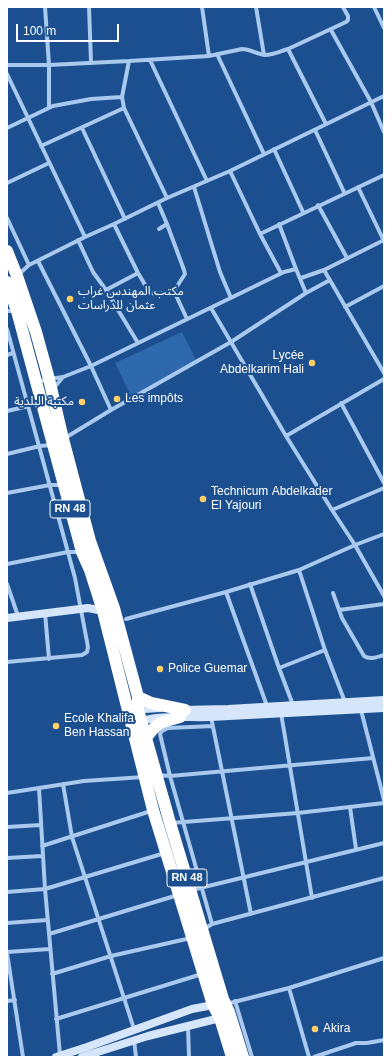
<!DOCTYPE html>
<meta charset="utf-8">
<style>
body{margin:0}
#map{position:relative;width:391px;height:1064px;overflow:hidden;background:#1b4f8f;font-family:Arial,sans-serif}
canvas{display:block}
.frame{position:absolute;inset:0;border:8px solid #fff;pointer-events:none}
.scale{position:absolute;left:16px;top:24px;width:103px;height:18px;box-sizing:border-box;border:2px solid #fff;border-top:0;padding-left:5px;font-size:12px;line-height:14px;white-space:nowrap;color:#fff;-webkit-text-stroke:3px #1b4f8f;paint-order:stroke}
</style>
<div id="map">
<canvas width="391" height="1064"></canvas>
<div class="frame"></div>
<div class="scale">100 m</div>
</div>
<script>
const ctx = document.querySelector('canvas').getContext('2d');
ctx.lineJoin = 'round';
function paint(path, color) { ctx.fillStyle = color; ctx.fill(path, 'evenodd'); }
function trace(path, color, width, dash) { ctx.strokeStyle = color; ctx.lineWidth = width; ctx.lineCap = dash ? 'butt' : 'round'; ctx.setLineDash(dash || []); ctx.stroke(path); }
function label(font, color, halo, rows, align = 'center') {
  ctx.font = font + ' Arial,"Noto Sans Arabic",sans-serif'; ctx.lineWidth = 4; ctx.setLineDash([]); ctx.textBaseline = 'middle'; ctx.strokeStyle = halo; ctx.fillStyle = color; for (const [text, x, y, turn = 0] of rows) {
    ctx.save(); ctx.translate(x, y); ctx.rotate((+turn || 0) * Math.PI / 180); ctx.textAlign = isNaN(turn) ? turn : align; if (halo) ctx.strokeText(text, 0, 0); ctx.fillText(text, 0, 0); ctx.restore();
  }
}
paint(new Path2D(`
 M182,332L196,360L131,396L115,363Z`), '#2e69ad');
trace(new Path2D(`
 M45,7L49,65V108
 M89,7L91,62
 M202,7L209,56
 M256,7L264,55
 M374,7L384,28
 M331,30L371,102L384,132
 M217,54L264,154
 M150,60L207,181
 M7,65H49L129,61
 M7,74L85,237
 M326,124L288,49L346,22L348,20V16L343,7
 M7,128L53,106L91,99L122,97
 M82,128L125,219
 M315,130L344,192
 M41,146L124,108
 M274,149L303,212
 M230,171L260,234L281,273
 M7,183L49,163
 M194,187L220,272L231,298
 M358,187L384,241
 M167,198L124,108L122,97L129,61L209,56L242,49C250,49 257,54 265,55C273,55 281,51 288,49
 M318,205L347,258
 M7,218L29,265
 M114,224L138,273L150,293L160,294L174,291L185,274L184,270L167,224L158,203
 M279,224L296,269
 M159,229L167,224
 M260,234L384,175
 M78,240L93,272L106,290L138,343
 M38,261L91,366L111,410
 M324,270L384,373
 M18,275L29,265L85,237L114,224L167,198L230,171L384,96
 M301,278L324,270L384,240
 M106,290L138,273
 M174,291L187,319
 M345,307L384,286
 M211,308L286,436L332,510L355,545L384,596
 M7,311H15
 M7,329L75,578L88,647L87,652L82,655L7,662
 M7,355L13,353
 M37,382L49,379L63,377L91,366L284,272L296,269L306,293
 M53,389L63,377
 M341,403L384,483
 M7,411L29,406
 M286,436L384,379
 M65,438L111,410L231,342L306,293L330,280
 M7,454L40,446L52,445
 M7,493L50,485H62
 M332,510L384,488
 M7,564L68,552H81
 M299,570L325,650L345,702
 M7,584L18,616
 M250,584L279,668L293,705
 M226,592L299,570L355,545L384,534
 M333,593L342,618L364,656C370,660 377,657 384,655
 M339,610L384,604
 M45,613L49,659
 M126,619L226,592L267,706
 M279,668L325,650
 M361,710L384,800
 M281,713L312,898
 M211,717L251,914
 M158,775L170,776L373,758
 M63,784L72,837L134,1029
 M39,788L45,889L60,1055
 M7,793L84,781L144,777
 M350,807L356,849
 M171,823L298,813L384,803
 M7,827L41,825
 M42,846L151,811
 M7,858L42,856
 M192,890L384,843
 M7,892L45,889L165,853
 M7,923L47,920
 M212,924L170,776L160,734L162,731L168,728L213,726
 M203,930L212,924L384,878
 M49,934L178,895
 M7,952L50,949
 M7,953L23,1057
 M52,974L111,956L191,938
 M289,988L309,1057
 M7,1001L15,1000
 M227,1001L230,1003L289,988L384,958
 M235,1001L252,1057
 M56,1019L202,974
 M188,1026L189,1057
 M134,1040L136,1057
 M314,1057L356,1043H367L384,1040`), '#a9c9ee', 4);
trace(new Path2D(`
 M7,618L88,608L103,611L107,610
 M181,710L228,709L384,700
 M134,713L144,709L160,708
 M137,723C157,714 188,718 210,717C268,714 326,711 384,708
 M56,1057L87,1047L192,1009L213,1005L217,1003
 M82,1057L148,1036L220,1018L223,1016`), '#d6e6fa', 8);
trace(new Path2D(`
 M7,251L17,276L36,332L49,379L63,439L90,541L114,608L138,697V710L170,823L223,999L229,1012L243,1057
 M7,282L17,311L82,552L90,570L103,611L153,810L213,1005L220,1018L232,1057
 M138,697L151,703L185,710
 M146,738C158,721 162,722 180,717`), '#fff', 12);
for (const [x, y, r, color] of [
 [70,299,4,"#ffd166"],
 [312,363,4,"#ffd166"],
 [117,399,4,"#ffd166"],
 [82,402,4,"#ffd166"],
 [203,499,4,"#ffd166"],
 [160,669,4,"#ffd166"],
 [56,726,4,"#ffd166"],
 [315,1029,4,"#ffd166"]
]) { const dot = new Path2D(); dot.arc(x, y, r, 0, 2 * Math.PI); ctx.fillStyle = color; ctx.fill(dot); trace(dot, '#1b4f8f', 1.5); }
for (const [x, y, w] of [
 [70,509,40],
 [187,878,40]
]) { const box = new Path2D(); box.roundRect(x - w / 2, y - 9, w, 18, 3); ctx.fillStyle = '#1b4f8f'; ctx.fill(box); trace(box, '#fff', 1); }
label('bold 11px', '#fff', null, [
 ["RN 48",70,509],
 ["RN 48",187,878]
]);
label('12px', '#fff', '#1b4f8f', [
 ["مكتب المهندس غراب",78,292],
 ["عثمان للدراسات",78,306],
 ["Lycée",304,356,"right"],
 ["Abdelkarim Hali",304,370,"right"],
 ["Les impôts",125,399],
 ["مكتبة البلدية",74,402,"right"],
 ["Technicum Abdelkader",211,492],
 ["El Yajouri",211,506],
 ["Police Guemar",168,669],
 ["Ecole Khalifa",64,719],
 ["Ben Hassan",64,733],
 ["Akira",323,1029]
], 'left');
</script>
